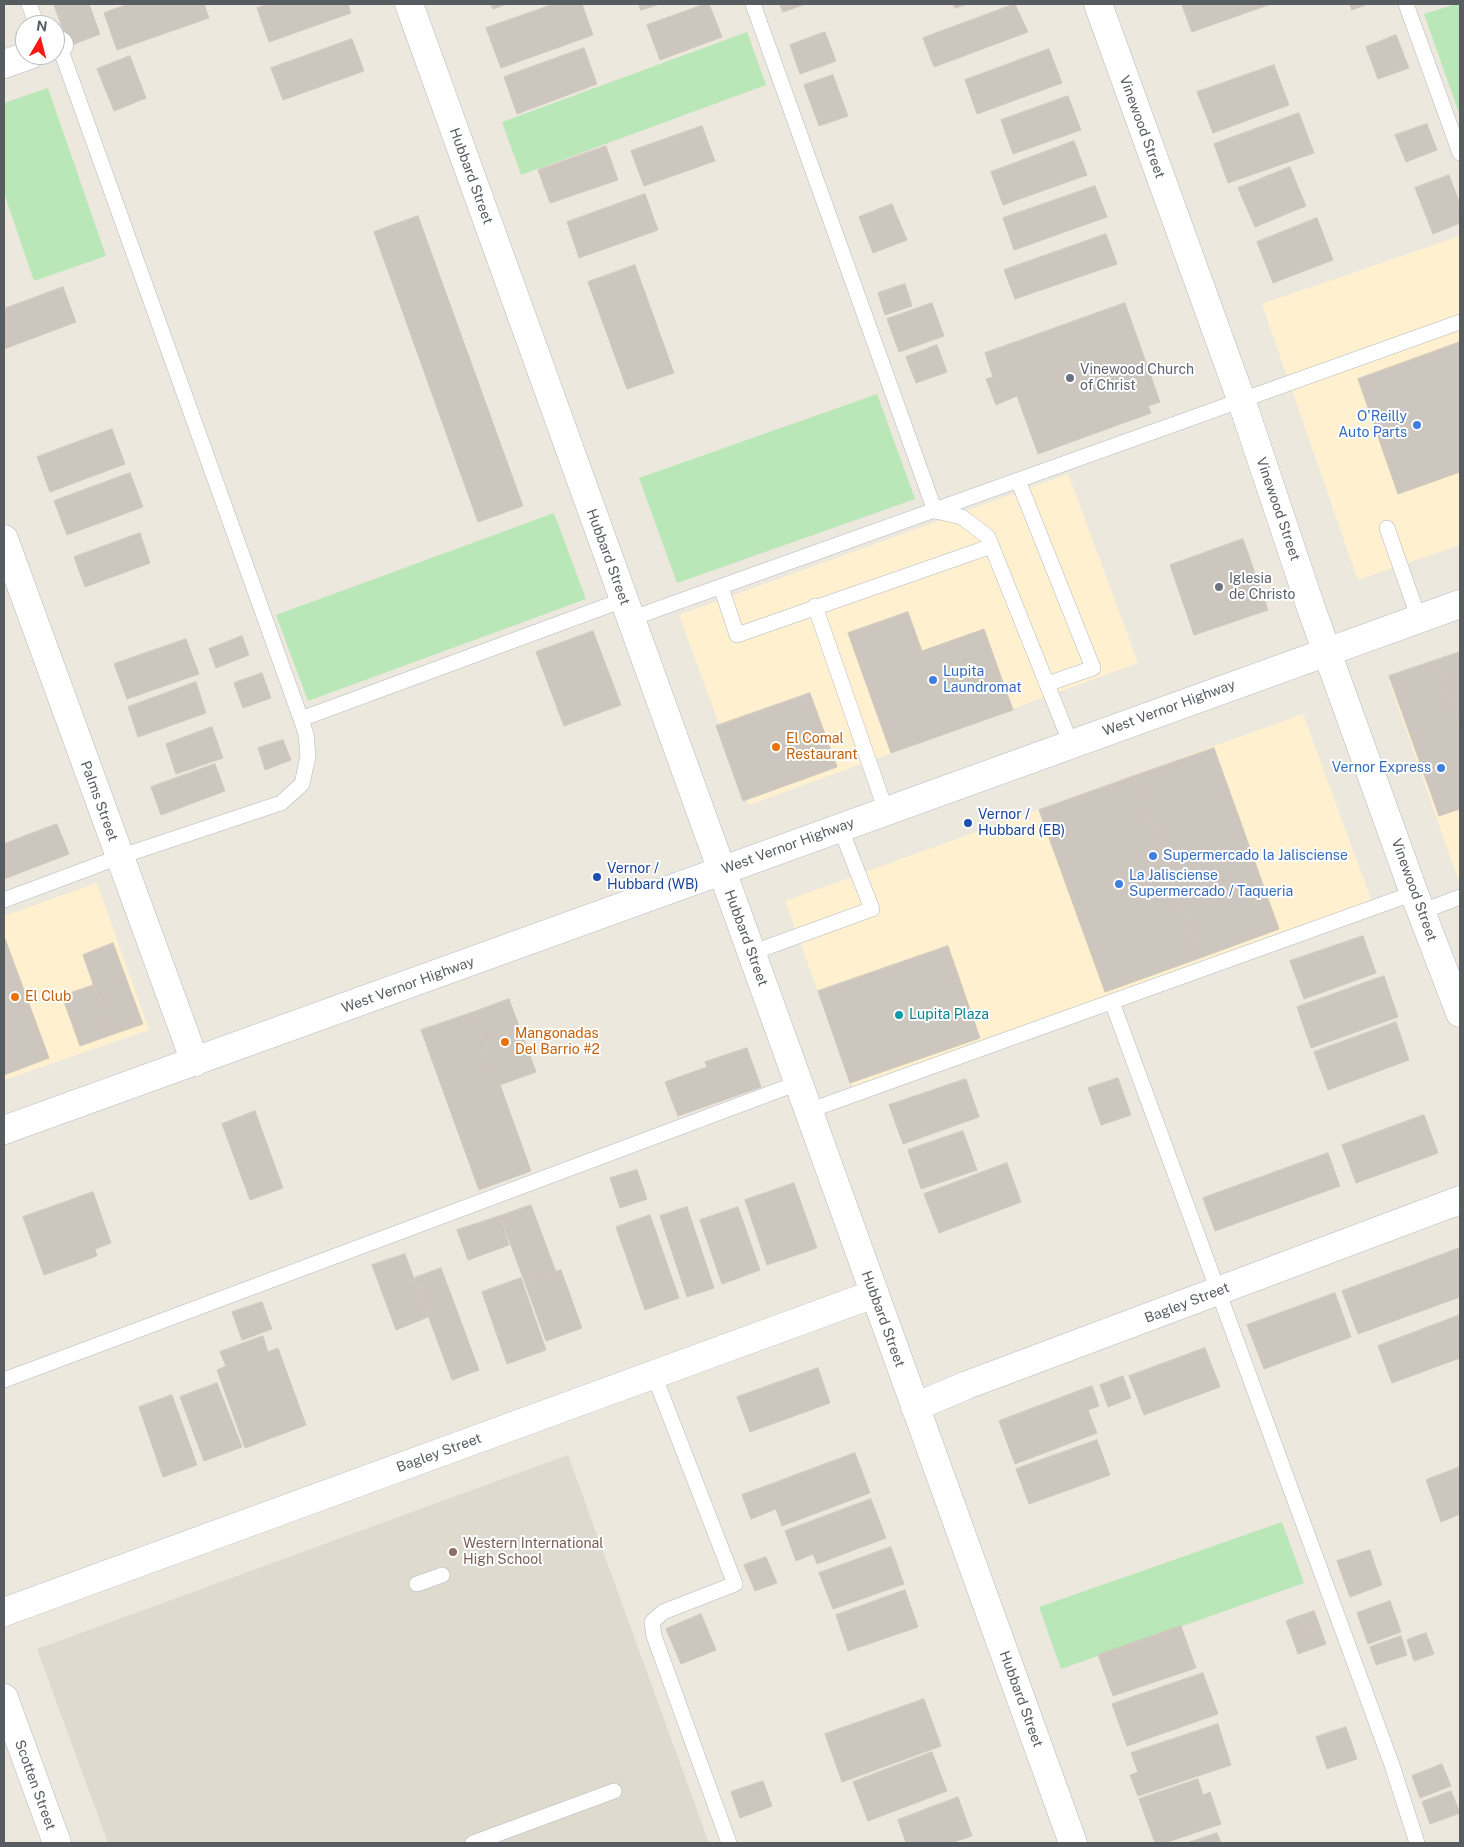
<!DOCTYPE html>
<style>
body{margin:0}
#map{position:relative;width:1464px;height:1847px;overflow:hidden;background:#ece8de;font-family:"Public Sans",sans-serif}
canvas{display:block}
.frame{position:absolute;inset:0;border:5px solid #575c61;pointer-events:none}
.north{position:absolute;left:15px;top:15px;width:50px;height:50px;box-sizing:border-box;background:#fff;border:1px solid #bcbec0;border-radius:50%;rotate:8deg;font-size:14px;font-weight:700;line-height:20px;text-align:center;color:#575c61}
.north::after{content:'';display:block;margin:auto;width:18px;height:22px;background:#f91917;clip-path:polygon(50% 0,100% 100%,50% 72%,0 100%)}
</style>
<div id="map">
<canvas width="1464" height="1847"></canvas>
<div class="frame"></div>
<div class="north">N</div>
</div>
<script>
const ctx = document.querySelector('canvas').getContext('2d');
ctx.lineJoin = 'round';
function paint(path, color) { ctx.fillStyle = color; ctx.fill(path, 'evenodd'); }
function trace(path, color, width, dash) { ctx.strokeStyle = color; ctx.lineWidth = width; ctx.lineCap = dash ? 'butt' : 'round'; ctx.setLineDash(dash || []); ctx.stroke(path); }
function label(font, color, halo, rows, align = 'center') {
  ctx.font = font + ' "Public Sans",sans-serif'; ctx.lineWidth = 4; ctx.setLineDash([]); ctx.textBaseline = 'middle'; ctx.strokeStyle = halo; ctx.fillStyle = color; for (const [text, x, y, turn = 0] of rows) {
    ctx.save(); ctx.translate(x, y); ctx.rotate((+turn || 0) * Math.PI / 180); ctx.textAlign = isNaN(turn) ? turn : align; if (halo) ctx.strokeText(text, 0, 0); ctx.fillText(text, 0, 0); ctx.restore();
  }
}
paint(new Path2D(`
 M1460,236V545L1358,580L1262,304Z
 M1068,474L1138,663L749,805L679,615Z
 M1460,657V885L1389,681Z
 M1303,714L1372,902L854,1090L785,901Z
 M97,883L149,1030L4,1080V916Z`), '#fff1d0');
paint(new Path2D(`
 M568,1455L709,1843H108L37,1649Z`), '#dfdace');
paint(new Path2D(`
 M1456,4H1460V116L1424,14Z
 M747,32L766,85L521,175L502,122Z
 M48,88L106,256L34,281L4,193V103Z
 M877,394L915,499L677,583L639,478Z
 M554,513L586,599L308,701L276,615Z
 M1282,1522L1304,1583L1061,1669L1039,1607Z`), '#bae7b7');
const building = new Path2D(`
 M54,4H89L100,34L69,46Z
 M129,4H204L209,18L117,50L104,13Z
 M270,4H348L351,13L269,42L257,8Z
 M491,4H507L493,9Z
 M554,4H582L593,35L501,68L486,28Z
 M639,4H660L641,10Z
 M705,4H709L722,37L660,60L647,25Z
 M780,4H806L783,12Z
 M953,4H968L955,8Z
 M1015,4L1028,32L934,67L923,38Z
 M1182,4H1271L1192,32Z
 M1350,4H1368L1352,10Z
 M825,32L836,61L800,74L790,45Z
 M1396,35L1409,68L1378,79L1366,47Z
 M352,39L364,71L283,100L271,68Z
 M584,48L597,84L517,114L504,77Z
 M1049,49L1062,83L977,114L965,80Z
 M130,56L146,98L114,111L97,69Z
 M1274,65L1289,105L1213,133L1197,92Z
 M833,75L848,116L819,126L804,85Z
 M1068,96L1081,130L1013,154L1001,120Z
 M1299,113L1314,153L1228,183L1214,144Z
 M1427,124L1437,150L1406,162L1395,135Z
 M702,126L715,161L644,186L631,151Z
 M1074,141L1087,175L1003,205L991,172Z
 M606,146L618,180L550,203L538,170Z
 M1290,167L1306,206L1255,227L1238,188Z
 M1449,175L1460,204V223L1433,234L1415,188Z
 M1095,186L1107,217L1014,250L1003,218Z
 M645,194L658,230L579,258L567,222Z
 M892,204L907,240L873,253L859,217Z
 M418,216L523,506L478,522L374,232Z
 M1317,218L1333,260L1273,283L1257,242Z
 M1106,234L1117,264L1015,299L1004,270Z
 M635,265L674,373L627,389L588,282Z
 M905,284L912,306L885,315L878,293Z
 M63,287L76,322L4,349V309Z
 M932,303L944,336L899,352L887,319Z
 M1125,303L1160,402L1148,406L1151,413L1038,454L1017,396L996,405L986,379L993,377L985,353Z
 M1460,342V472L1398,494L1358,379Z
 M937,345L947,372L916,383L906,357Z
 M112,429L125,464L50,492L37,457Z
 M130,473L143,507L67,535L54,501Z
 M140,533L150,563L85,587L74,557Z
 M1243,539L1268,610L1194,635L1170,565Z
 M908,612L922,651L984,629L1013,710L891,753L848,633Z
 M593,631L621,705L564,726L536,652Z
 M242,636L249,655L216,668L209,649Z
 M186,639L199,674L127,699L114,664Z
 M1460,652V728L1436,660Z
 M1436,660L1460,728V809L1439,816L1389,676Z
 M262,673L271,698L243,708L234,683Z
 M196,682L206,713L138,737L128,707Z
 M810,693L837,767L743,801L716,726Z
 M212,727L223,758L176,774L166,744Z
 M283,740L291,760L265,770L258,748Z
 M1214,748L1279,929L1200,958L1134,776Z
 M215,764L225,791L161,815L151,787Z
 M1134,776L1200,958L1105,992L1039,810Z
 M57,824L69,854L4,879V844Z
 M4,936L49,1058L4,1075Z
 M1363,936L1376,973L1304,999L1290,961Z
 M113,943L143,1024L111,1035L83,955Z
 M948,946L980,1038L850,1083L818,991Z
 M1384,976L1398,1017L1311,1048L1297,1007Z
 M94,985L111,1035L80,1046L62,996Z
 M509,999L536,1072L500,1085L474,1012Z
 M474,1012L531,1171L479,1190L421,1030Z
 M1396,1022L1409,1060L1328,1090L1314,1052Z
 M747,1048L761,1087L678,1116L665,1082L707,1067L705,1062Z
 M1118,1078L1131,1115L1101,1125L1088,1088Z
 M966,1079L979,1117L903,1144L889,1105Z
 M255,1111L283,1188L250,1200L222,1124Z
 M1424,1115L1438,1153L1356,1183L1342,1145Z
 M963,1131L977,1170L921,1189L908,1150Z
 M1328,1153L1340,1186L1215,1231L1203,1198Z
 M1007,1163L1021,1202L939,1233L924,1194Z
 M637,1170L647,1199L620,1208L610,1178Z
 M794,1183L817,1248L767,1265L745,1200Z
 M93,1192L111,1243L95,1249L97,1256L44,1275L23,1217Z
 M531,1205L556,1272L525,1283L500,1216Z
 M687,1207L714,1288L687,1297L660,1216Z
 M738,1207L760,1270L722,1284L700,1220Z
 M650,1215L679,1298L645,1310L616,1227Z
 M500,1216L509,1245L468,1260L457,1230Z
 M1460,1248V1297L1358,1334L1342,1291Z
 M405,1254L428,1317L396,1330L372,1265Z
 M441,1268L479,1370L452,1380L414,1278Z
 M561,1270L582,1328L546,1341L525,1283Z
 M521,1278L546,1350L507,1364L482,1292Z
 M1335,1293L1351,1337L1264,1369L1247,1325Z
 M262,1302L272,1329L242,1340L232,1312Z
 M1460,1315V1358L1392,1383L1378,1346Z
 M263,1336L268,1352L278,1348L306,1425L245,1448L217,1370L226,1366L220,1352Z
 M1205,1348L1220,1387L1144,1415L1129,1376Z
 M818,1368L830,1403L750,1432L737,1397Z
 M1123,1376L1131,1398L1108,1407L1100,1385Z
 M217,1383L242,1447L204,1461L180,1397Z
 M1092,1386L1099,1406L1088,1410L1097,1433L1015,1464L999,1421Z
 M172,1395L197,1465L163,1477L139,1407Z
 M1097,1440L1110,1475L1029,1504L1016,1469Z
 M855,1453L870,1493L782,1526L776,1509L751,1519L742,1495Z
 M1460,1467V1514L1441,1522L1426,1480Z
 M871,1499L886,1538L817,1564L813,1554L796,1561L785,1531Z
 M891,1547L904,1584L833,1609L819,1573Z
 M1370,1550L1382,1585L1350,1597L1337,1561Z
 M766,1557L777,1583L755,1591L744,1565Z
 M905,1590L918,1627L848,1651L836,1615Z
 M1390,1601L1401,1632L1368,1644L1357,1613Z
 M1314,1611L1320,1627L1292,1637L1286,1621Z
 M701,1614L716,1650L681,1664L666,1629Z
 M1181,1626L1196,1668L1113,1696L1098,1655Z
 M1320,1627L1326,1644L1298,1654L1292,1637Z
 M1426,1633L1434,1654L1414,1661L1407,1640Z
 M1401,1636L1407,1655L1376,1665L1370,1647Z
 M1203,1673L1218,1714L1127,1746L1112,1704Z
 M924,1699L941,1746L842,1782L825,1734Z
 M1218,1724L1231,1765L1138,1796L1130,1775L1138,1772L1131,1753Z
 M1346,1727L1357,1759L1327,1769L1316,1737Z
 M932,1752L947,1791L868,1821L853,1782Z
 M1442,1764L1451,1786L1420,1798L1412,1776Z
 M1198,1779L1203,1795L1210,1792L1221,1824L1165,1843H1155L1139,1799Z
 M763,1781L772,1806L740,1818L731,1792Z
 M1451,1791L1460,1813L1430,1824L1422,1802Z
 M958,1797L972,1836L951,1843H906L898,1820Z
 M1217,1833L1221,1843H1187Z`);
paint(building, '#ccc6bf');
trace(building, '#d1c9bc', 1);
const lane = new Path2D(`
 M29,4L37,25
 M753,4L935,511L962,517L988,537L1071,744
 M1406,4L1460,153
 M1018,480L1093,668L1047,684
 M1387,528L1419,619
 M721,587L737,635L992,546
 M815,606L886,811
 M630,619C908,522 1183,419 1460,322
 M301,719L623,600
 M4,900L119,857L281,803L302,784L308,756L306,734L301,719L59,45
 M1421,912L1460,897
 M751,953L872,909L840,827
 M1112,1002L1392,1765L1417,1843
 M808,1111L1414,893
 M654,1375L735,1584L663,1612L652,1622L654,1636L729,1843
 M4,1380L798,1083
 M417,1584L442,1575
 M473,1843L614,1791`);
const street = new Path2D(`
 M409,4L1073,1843
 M1098,4L1241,399L1311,608L1414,893L1460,1013
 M55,46L59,45
 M4,64L30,55
 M4,539L195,1062
 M915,1407L967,1385L1460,1200
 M4,1612L874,1294`);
const secondary = new Path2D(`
 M4,1130L1460,604
 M4,1698L57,1843`);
trace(lane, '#b4b8bd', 16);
trace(street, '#b4b8bd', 29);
trace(secondary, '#b4b9bf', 29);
trace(lane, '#fff', 15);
trace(street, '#fff', 28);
trace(secondary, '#fff', 28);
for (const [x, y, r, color] of [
 [1070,378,5,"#6b7280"],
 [1417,425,5,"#3f7fe0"],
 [1219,587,5,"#6b7280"],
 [933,680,5,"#3f7fe0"],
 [776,747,5,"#e8710a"],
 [1441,768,5,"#3f7fe0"],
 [968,823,5,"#1a4fb4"],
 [1153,856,5,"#3f7fe0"],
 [597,877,5,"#1a4fb4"],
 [1119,884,5,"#3f7fe0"],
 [15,997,5,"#e8710a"],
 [899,1015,5,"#0f9aa8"],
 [505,1042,5,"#e8710a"],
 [453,1552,5,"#8d6e63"]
]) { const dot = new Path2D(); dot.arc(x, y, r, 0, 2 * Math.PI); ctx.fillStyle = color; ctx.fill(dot); trace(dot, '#fff', 2); }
label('14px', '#575c61', '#fff', [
 ["Vinewood Street",1142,127,70],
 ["Hubbard Street",471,176,70],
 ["Vinewood Street",1278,509,71],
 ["Hubbard Street",608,557,70],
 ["West Vernor Highway",1169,708,-20],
 ["Palms Street",99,801,70],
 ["West Vernor Highway",788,846,-20],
 ["Vinewood Street",1414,890,70],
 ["Hubbard Street",746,938,70],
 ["West Vernor Highway",408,985,-20],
 ["Bagley Street",1187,1303,-21],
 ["Hubbard Street",883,1319,70],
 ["Bagley Street",439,1453,-20],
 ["Hubbard Street",1021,1699,70],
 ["Scotten Street",35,1785,70]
]);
label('14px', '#5b616d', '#fff', [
 ["Vinewood Church",1080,370],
 ["of Christ",1080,386],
 ["Iglesia",1229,579],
 ["de Christo",1229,595]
], 'left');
label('14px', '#366cbe', '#fff', [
 ["O'Reilly",1407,417,"right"],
 ["Auto Parts",1407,433,"right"],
 ["Lupita",943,672],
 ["Laundromat",943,688],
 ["Vernor Express",1431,768,"right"],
 ["Supermercado la Jalisciense",1163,856],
 ["La Jalisciense",1129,876],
 ["Supermercado / Taqueria",1129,892]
], 'left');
label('14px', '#c56008', '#fff', [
 ["El Comal",786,739],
 ["Restaurant",786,755],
 ["El Club",25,997],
 ["Mangonadas",515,1034],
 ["Del Barrio #2",515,1050]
], 'left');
label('14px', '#164399', '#fff', [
 ["Vernor /",978,815],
 ["Hubbard (EB)",978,831],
 ["Vernor /",607,869],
 ["Hubbard (WB)",607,885]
], 'left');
label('14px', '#0d838f', '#fff', [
 ["Lupita Plaza",909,1015]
], 'left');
label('14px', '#785e54', '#fff', [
 ["Western International",463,1544],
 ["High School",463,1560]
], 'left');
</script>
